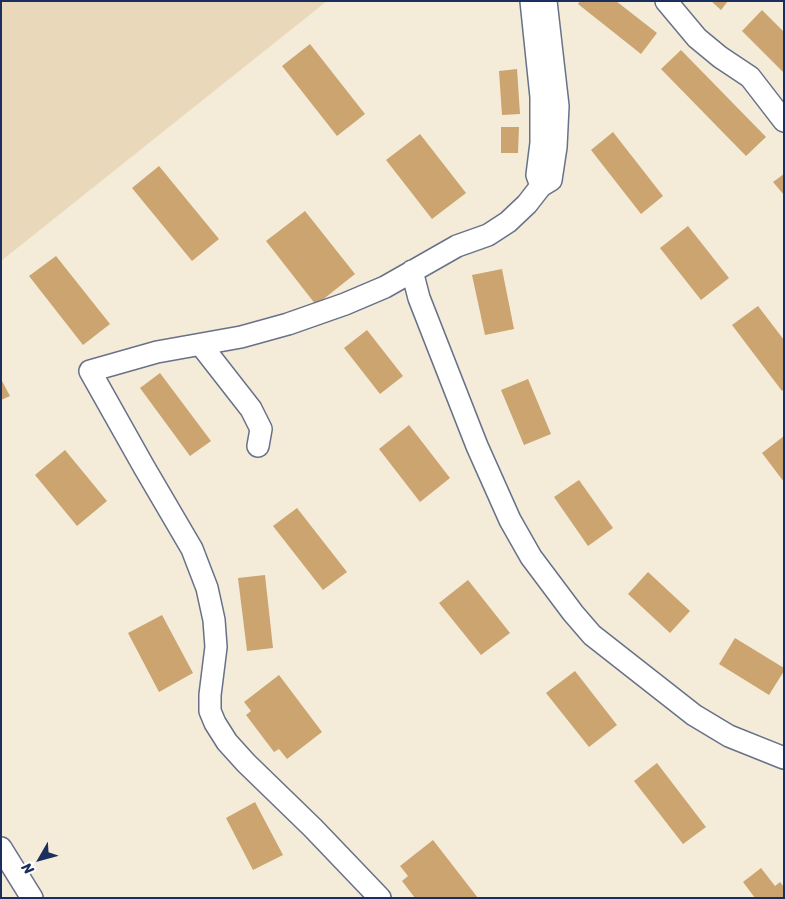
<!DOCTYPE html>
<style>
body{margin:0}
#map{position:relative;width:785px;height:899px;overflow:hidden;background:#f4ecd8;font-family:Sriracha,sans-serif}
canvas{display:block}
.frame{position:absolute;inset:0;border:2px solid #1b2f5e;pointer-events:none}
.north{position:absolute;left:15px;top:834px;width:50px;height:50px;-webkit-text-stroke:4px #fff;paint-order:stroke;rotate:232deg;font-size:14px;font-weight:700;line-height:20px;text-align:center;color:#1b2f5e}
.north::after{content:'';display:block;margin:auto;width:18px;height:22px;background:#1b2f5e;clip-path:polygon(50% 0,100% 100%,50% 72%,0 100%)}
</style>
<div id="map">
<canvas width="785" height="899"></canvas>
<div class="frame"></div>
<div class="north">N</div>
</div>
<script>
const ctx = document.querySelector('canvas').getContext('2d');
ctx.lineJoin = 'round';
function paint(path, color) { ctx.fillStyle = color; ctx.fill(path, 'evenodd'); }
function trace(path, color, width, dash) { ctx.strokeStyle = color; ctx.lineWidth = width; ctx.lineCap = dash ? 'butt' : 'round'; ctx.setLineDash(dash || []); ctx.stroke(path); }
paint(new Path2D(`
 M1,1H327L1,261Z`), '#ead8ba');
paint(new Path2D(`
 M580,1H616L657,33L641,54L578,4Z
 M711,1H728L721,10Z
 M762,10L784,32V73L742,31Z
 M310,44L365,114L337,136L282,66Z
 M681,50L766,137L746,156L661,69Z
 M517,69L520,114L502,115L499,71Z
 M501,127H519L518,153H501Z
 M613,132L663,196L641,214L591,150Z
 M420,134L466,193L432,219L386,160Z
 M159,166L219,239L192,261L132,188Z
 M784,174V195L773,182Z
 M305,211L355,274L316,305L266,241Z
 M688,226L729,278L701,300L660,248Z
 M56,256L110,324L83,345L29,276Z
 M502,269L514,329L485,335L472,275Z
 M758,306L784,340V389L782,391L732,325Z
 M367,330L403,376L380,394L344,348Z
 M160,373L211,441L190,456L140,388Z
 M1,379L10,396L1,400Z
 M528,379L551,434L524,445L501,390Z
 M409,425L450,478L420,502L379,449Z
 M784,436V482L762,453Z
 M65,450L107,501L77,526L35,475Z
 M579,480L613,528L588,546L554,497Z
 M297,508L347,572L323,590L273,526Z
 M648,572L690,611L670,633L628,594Z
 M265,575L273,648L247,651L238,578Z
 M468,580L510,633L481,655L439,603Z
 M162,615L193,673L159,692L128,633Z
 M735,638L784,668V671L769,695L719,664Z
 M575,671L617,725L589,747L546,693Z
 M279,675L322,732L287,759L279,749L274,752L246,715L251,711L244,702Z
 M657,763L706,827L683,844L634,781Z
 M255,802L283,855L253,870L226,818Z
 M433,840L478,898H415L402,881L408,876L400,866Z
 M761,868L775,886L780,882L784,887V898H755L743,882Z`), '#cba470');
const minor = new Path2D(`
 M531,1L541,97V143L537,175L541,186L551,180L556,147L558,106L546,1
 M666,1L697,38L720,57L750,77L784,121
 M412,271L419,298L477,446L510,520L531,557L573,613L592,635L694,715L729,736L784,758
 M201,345L251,409L261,429L258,446
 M1,848L32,898
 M380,898L313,828L246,763L227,742L215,723L210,711V695L216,647L214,620L207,588L192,549L144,467L90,371L157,352L241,337L288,324L345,304L385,287L457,246L488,235L508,222L527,204L541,186`);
trace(minor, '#677189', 24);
trace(minor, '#fff', 21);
</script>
